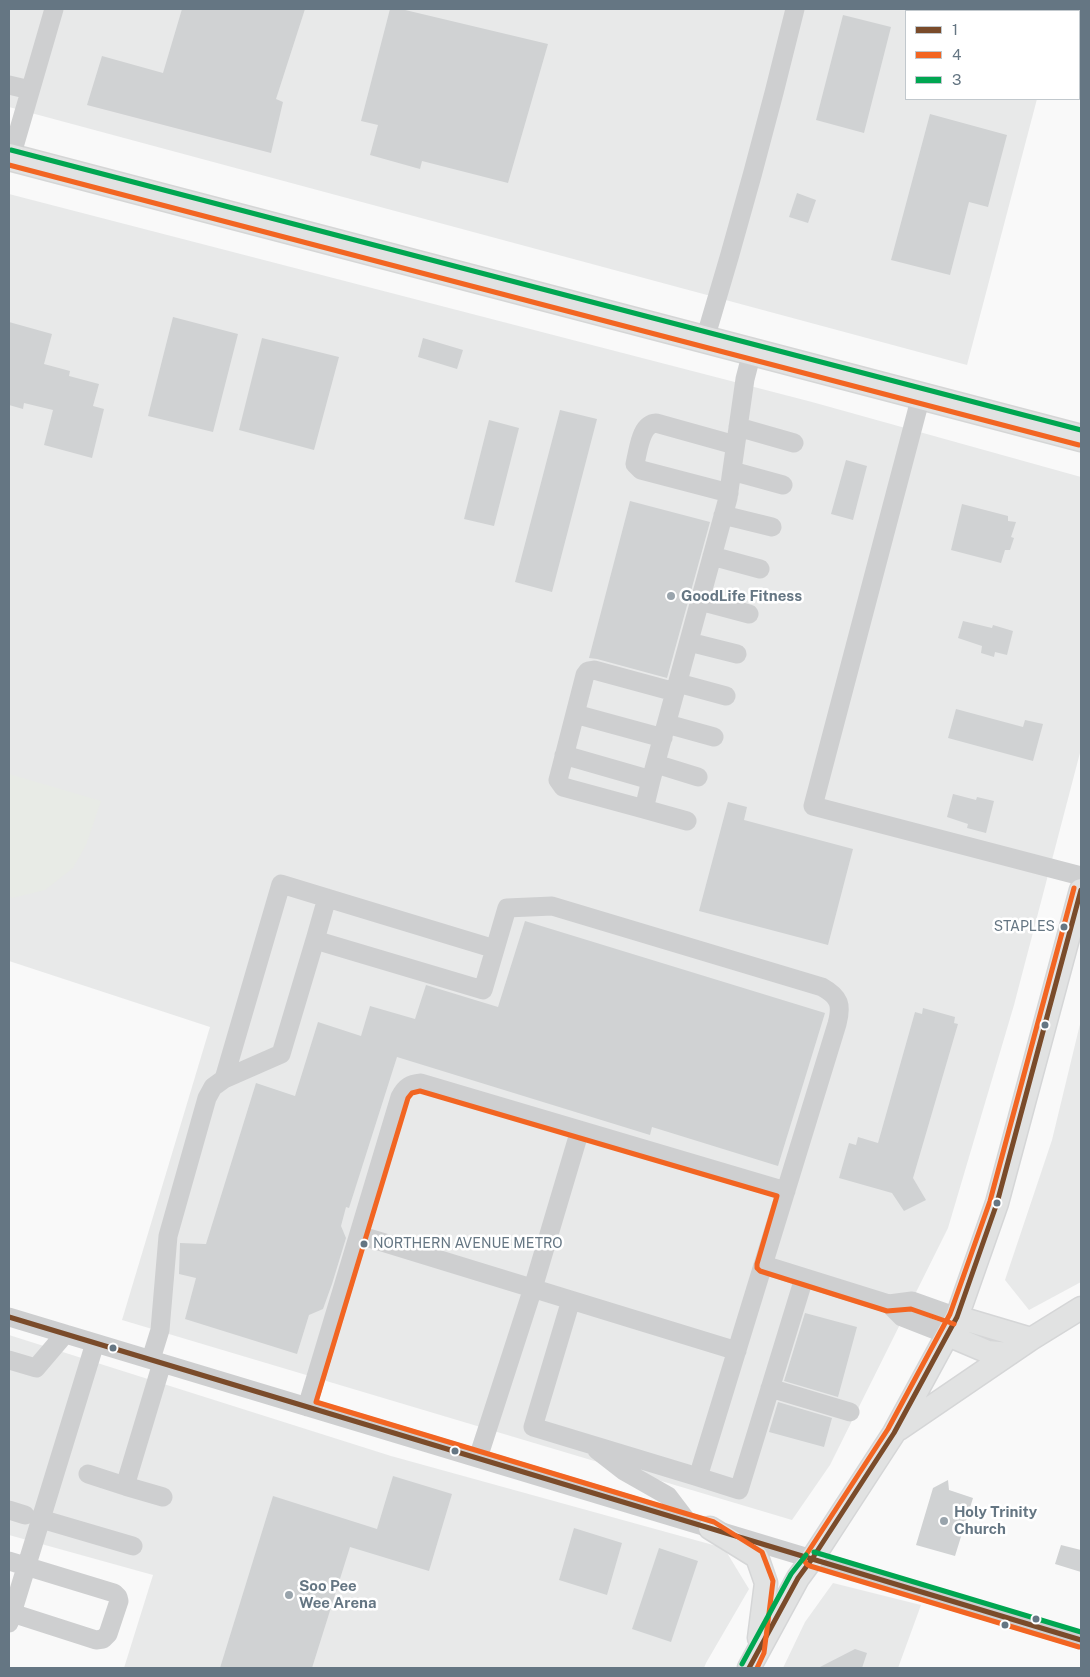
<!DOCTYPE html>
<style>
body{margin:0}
#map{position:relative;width:1090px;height:1677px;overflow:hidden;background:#f9f9f9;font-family:"Public Sans",sans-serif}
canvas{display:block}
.frame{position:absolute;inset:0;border:10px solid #657683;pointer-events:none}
.legend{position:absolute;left:905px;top:10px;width:175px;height:90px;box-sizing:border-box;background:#fff;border:1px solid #c1c8cd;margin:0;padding:6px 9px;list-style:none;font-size:15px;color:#657683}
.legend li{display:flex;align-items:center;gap:10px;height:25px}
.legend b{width:25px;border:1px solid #c1c8cd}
</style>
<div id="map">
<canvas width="1090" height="1677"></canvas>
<div class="frame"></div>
<ul class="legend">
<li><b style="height:6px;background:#7a4b2a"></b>1</li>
<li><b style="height:6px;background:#f26522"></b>4</li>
<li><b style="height:6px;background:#00a651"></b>3</li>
</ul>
</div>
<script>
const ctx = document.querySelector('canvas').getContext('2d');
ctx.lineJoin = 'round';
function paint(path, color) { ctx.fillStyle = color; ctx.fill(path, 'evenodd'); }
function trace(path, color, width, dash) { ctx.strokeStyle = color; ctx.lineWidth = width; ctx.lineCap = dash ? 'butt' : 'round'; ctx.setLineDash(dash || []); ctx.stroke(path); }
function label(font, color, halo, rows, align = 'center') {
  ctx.font = font + ' "Public Sans",sans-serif'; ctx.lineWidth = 5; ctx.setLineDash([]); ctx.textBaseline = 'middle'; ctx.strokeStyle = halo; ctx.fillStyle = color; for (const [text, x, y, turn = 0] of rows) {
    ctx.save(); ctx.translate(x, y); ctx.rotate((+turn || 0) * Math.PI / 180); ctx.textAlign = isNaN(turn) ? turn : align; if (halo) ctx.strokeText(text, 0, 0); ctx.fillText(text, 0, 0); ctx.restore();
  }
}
paint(new Path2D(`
 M9,9H1060V11H906V99H1037L967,365L9,107Z
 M9,194L812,402L1081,477V749L1014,1005L948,1228L830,1465L792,1520L122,1320L210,1027L9,961Z
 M1081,1020V1282L1029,1310L1005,1280L1052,1140Z
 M9,1335L391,1456L724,1548L749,1589L706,1663L704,1668H124L153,1575L9,1535Z
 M833,1583L921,1605L898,1668H783L805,1622Z`), '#e8e9e9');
paint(new Path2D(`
 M9,774L101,801L86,845L73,868L45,890L12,898L9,896Z`), '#e8ebe6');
paint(new Path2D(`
 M182,9H305L276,99L283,102L271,153L87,105L102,56L163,73Z
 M390,9H401L548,44L508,183L422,161L420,169L370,155L378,125L361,121Z
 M843,15L891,27L864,133L816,120Z
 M930,114L1007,135L988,207L969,202L950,275L891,260Z
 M797,193L816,200L808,223L789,217Z
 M173,317L238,334L213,432L148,416Z
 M9,322L52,334L44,364L70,371L69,376L99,384L93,406L104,409L92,458L44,445L53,410L24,403L23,409L9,405Z
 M262,338L339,357L314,450L239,430Z
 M423,338L463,350L457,369L418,357Z
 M560,410L597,419L552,592L515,582Z
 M489,420L519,428L494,526L464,519Z
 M846,460L867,466L853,520L831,514Z
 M630,501L710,522L667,678L597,659L589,658Z
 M962,504L1008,516V521L1016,522L1011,537L1014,538L1010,550H1005L1001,563L951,550Z
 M963,621L992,628L993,625L1013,631L1007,655L995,652L994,657L981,653L982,646L958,638Z
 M956,709L1023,727L1025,720L1043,724L1033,761L948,738Z
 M953,794L976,800L977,797L994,801L986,833L967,828L968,824L947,817Z
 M728,802L747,807L744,820L853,849L828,945L699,911Z
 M525,921L825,1013L778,1166L652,1127L650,1135L397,1057L349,1208L346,1207L341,1226L346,1238L332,1284L323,1309L309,1315L297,1354L185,1319L196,1278L179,1274L180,1243L206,1244L256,1083L295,1096L318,1022L361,1036L370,1006L415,1019L426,985L498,1007Z
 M923,1008L955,1017L954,1023L958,1024L913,1178L926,1200L904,1211L892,1193L839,1178L849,1143L856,1145L858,1137L878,1143L915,1012L922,1014Z
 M805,1313L857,1327L838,1397L784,1381Z
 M778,1402L832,1418L824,1447L769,1432Z
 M393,1476L452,1494L429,1571L350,1547L312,1668H220L273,1496L377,1529Z
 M948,1480L949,1490L973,1498L955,1556L916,1545L933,1488Z
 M574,1528L622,1543L607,1595L559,1580Z
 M1061,1545L1081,1550V1572L1055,1564Z
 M659,1548L698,1561L671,1642L632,1629Z
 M855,1649L867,1653L862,1668H818Z`), '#d0d2d3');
const major = new Path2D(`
 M957,1317L1031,1339
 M948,1335L988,1352L1009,1354
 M899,1429L1031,1339L1081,1308
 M710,1528L757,1557L766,1583L759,1638
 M749,1668L798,1578L812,1559L894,1433L957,1317L997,1203L1081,890`);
const highway = new Path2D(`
 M9,157L1081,438`);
trace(major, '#d5d6d7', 25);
trace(highway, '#d5d6d6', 29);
trace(new Path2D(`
 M9,85L30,90
 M11,157L54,9
 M705,339C738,230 768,120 795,9
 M921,396L813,806L1081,876
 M738,427L794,443
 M732,471L783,485
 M729,493L641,470L635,464L636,459C639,447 641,424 656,423L735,445
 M723,515L772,527
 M712,556L760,569
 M700,601L749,614
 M689,642L737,654
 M678,683L726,696
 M675,692L594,670L588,671L585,675L558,780L563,787L644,809L651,780L728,498L745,379L752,352
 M575,714L663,738
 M667,724L714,737
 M564,755L651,780
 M656,764L698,777
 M644,809L687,821
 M315,940L327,898L495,949
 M224,1079L281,884L327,898
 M359,1235L737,1351
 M764,1265L889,1304L912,1301L957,1317
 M889,1304L902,1317L948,1335
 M9,1317L1081,1640
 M151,1359L160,1330L168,1236L207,1098L213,1087L224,1079L281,1054L315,940L483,990L507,908L552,906L822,987C840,997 842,1005 837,1024L698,1477L533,1427L571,1300
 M9,1360L36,1368L65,1334
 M162,1363L125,1486L163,1497
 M770,1388L850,1412
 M307,1407L400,1097C405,1087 410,1084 421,1083L786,1191
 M597,1450L624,1471L668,1496L687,1521
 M478,1458L533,1288L580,1130
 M88,1474L125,1486
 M698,1477L739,1490L804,1278
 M9,1510L25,1515
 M41,1519L133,1546
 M9,1561L114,1593L118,1597L119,1601L108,1634L103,1639L96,1640L12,1613
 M9,1623L95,1343`), '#cecfd0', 19);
trace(major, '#e1e2e2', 22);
trace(highway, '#e1e2e2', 26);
trace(new Path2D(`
 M9,1317L1081,1640
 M749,1668L798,1578L812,1559L894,1433L957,1317L997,1203L1081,890`), '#7a4b2a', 5);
trace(new Path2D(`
 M9,165L1079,445
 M1074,888L990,1201L950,1314L888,1429L806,1555C803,1560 805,1564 810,1566L1079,1647
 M757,1668L764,1653L773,1581L762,1552L714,1522L316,1402L408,1098L412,1093L420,1091L777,1196L757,1264V1268L760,1271L887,1311L911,1309L954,1324`), '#f26522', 5);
trace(new Path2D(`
 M11,150L1081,430
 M814,1552L1081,1632
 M742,1664L791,1574L806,1555`), '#00a651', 5);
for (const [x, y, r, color] of [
 [671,596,5,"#99a4ac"],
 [1064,927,4.5,"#657683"],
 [1045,1025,4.5,"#657683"],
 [997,1203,4.5,"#657683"],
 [364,1244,4.5,"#657683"],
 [113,1348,4.5,"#657683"],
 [455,1451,4.5,"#657683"],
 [944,1521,5,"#99a4ac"],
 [289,1595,5,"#99a4ac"],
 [1036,1619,4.5,"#657683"],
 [1005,1625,4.5,"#657683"]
]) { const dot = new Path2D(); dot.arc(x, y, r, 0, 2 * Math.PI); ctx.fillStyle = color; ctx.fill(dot); trace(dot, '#fff', 2); }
label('14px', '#657683', '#fff', [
 ["STAPLES",1055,927],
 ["NORTHERN AVENUE METRO",373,1244,"left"]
], 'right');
label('bold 15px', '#657683', '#fff', [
 ["GoodLife Fitness",681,596],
 ["Holy Trinity",954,1512],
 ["Church",954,1529],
 ["Soo Pee",299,1586],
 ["Wee Arena",299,1603]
], 'left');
</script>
